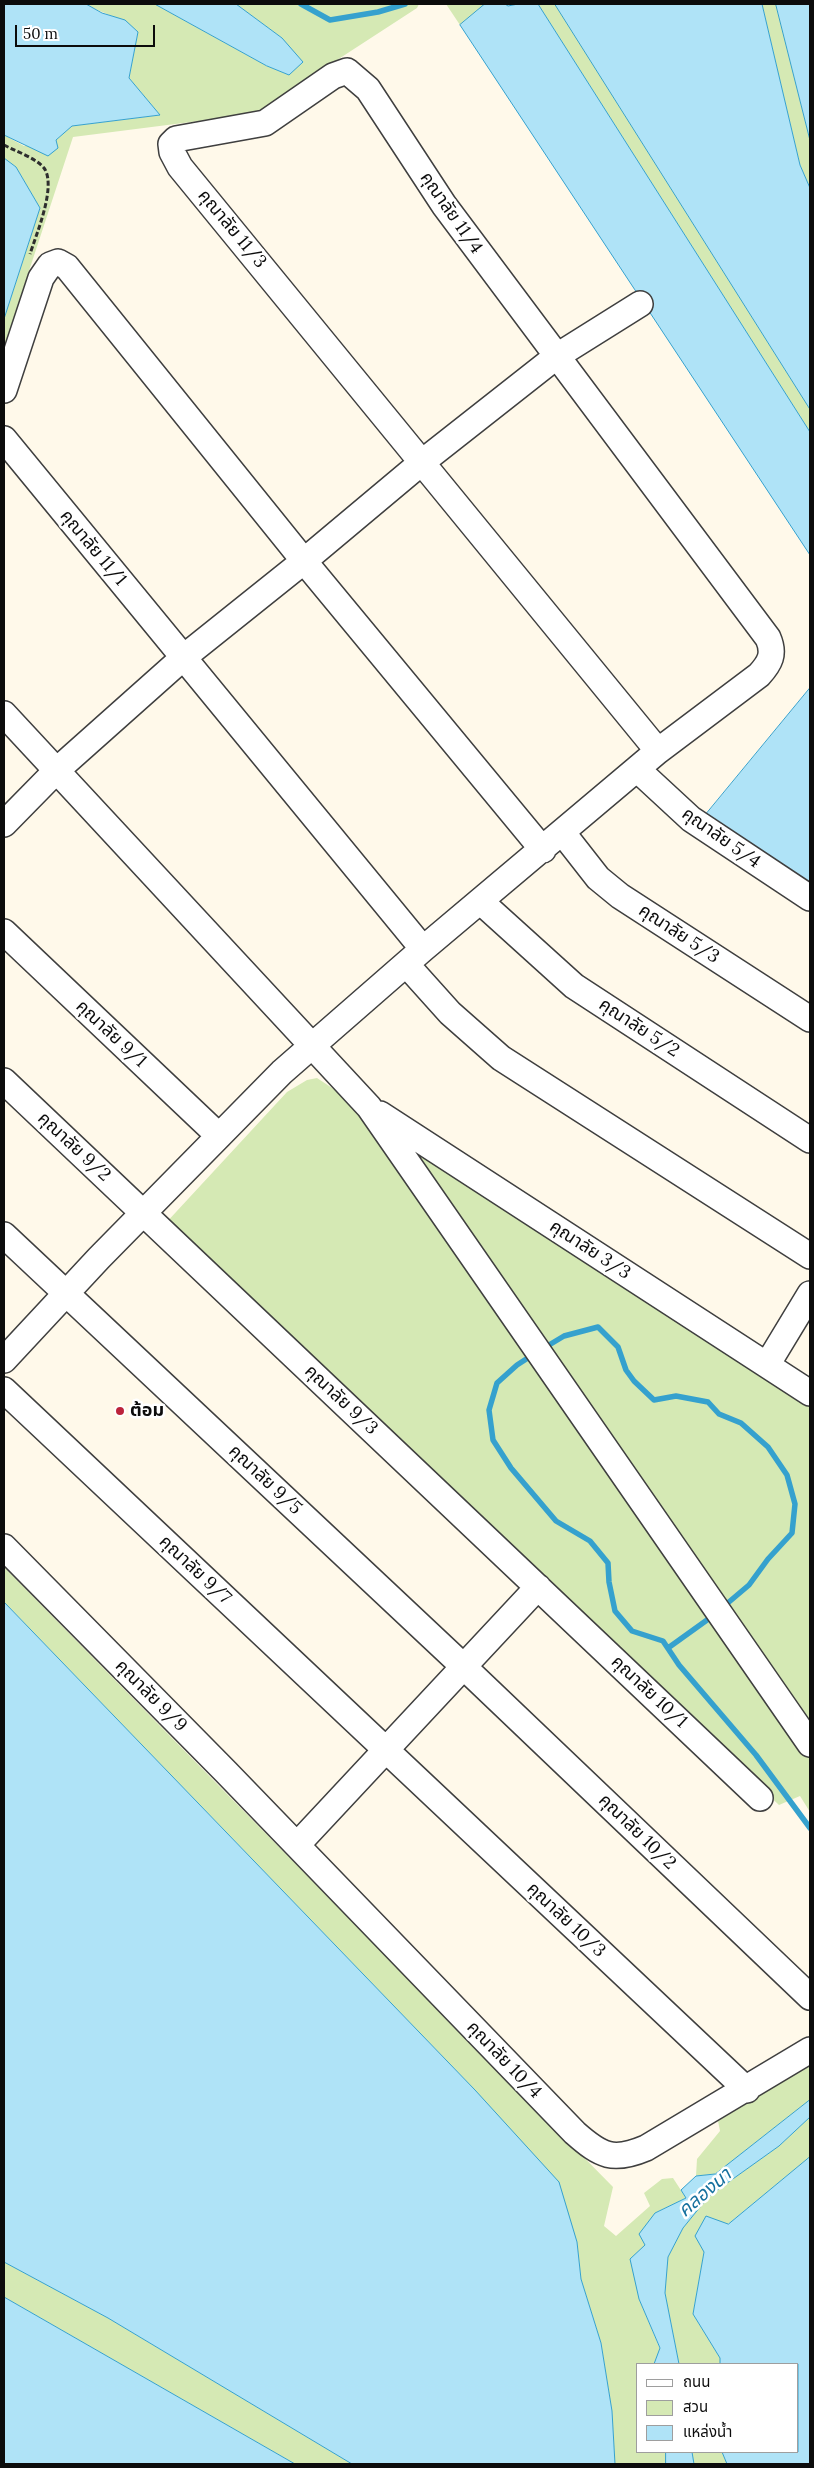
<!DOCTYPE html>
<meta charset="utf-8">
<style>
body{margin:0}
#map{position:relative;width:814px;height:2468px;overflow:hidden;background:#fff9ea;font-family:Lora,"Noto Sans Thai",serif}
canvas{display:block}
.frame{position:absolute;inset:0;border:5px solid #0c0c0c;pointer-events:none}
.legend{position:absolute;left:636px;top:2363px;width:162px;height:90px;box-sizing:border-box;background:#fff;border:1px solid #9e9e9e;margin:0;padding:6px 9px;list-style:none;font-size:15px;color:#0c0c0c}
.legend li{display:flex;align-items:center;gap:10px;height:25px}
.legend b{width:25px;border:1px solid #9e9e9e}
.scale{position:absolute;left:15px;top:25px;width:140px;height:22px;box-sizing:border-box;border:2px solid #0c0c0c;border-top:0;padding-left:6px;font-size:15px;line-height:18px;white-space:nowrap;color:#0c0c0c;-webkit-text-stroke:4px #fff;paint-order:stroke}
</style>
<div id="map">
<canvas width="814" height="2468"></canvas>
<div class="frame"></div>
<ul class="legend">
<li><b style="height:6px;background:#fff"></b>ถนน</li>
<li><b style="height:14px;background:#d5e9b4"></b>สวน</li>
<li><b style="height:14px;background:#afe3f7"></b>แหล่งน้ำ</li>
</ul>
<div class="scale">50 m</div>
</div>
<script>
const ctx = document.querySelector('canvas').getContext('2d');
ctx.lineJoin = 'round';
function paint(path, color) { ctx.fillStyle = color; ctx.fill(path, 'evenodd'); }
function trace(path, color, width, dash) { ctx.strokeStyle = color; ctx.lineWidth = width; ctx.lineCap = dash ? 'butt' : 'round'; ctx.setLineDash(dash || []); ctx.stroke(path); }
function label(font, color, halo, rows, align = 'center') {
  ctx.font = font + ' Lora,"Noto Sans Thai",serif'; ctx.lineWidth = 5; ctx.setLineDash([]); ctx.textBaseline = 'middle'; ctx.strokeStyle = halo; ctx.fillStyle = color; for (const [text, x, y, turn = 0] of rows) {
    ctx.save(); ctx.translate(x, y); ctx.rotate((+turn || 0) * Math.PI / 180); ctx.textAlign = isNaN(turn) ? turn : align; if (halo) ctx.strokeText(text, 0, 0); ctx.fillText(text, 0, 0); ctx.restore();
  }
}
paint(new Path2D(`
 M86,4H155L267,66L289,75L282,38L236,4H419L417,8L254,114L73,137L4,347V319L40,208L16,167L4,158V135L24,146L56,140L72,126L160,115L129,78L138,32C121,17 105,15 86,4Z
 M446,4H485L460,25Z
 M538,4H555L810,409V432Z
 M762,4H776L810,140V188L800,165Z
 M317,1078L810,1405V1812L800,1796L779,1805L227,1280L164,1225L287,1092L307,1080Z
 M4,1567L613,2187L604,2226L616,2236L650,2206L644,2193L662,2179L673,2178L686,2198L655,2213L645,2245L639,2299L660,2349L654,2364H638V2452H666V2464H615L612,2411L601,2343L581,2279L577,2242L475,2090L4,1602Z
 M810,2064V2100L715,2174L696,2176L697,2159L720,2131L718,2121Z
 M810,2117V2157L728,2224L704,2252L693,2314L720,2358V2364H679L665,2293L668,2257L683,2228L709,2196L779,2146Z
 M4,2262L108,2318L352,2464H295L4,2297Z
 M692,2452H722L727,2464H694Z`), '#d5e9b4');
const water = new Path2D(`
 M4,4H86L102,13L125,20L138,32L129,78L160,115L72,126L56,140L58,148L48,156L4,135Z
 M155,4H236L282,38L303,62L289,75L267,66Z
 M485,4H505L508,6L518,4H538L810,432V555L460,25Z
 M555,4H762L800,165L810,188V409Z
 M776,4H810V140Z
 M4,158L16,167L40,208L4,319Z
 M810,688V887L703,818Z
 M4,1602L475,2090L559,2182L577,2242L581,2279L601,2343L612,2411L615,2464H352L108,2318L4,2262Z
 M810,2100V2117L779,2146L709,2196L683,2228L668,2257L665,2293L679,2364H654L660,2348L639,2299L630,2259L645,2245L639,2234L655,2213L686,2198L681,2190L696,2176L715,2174Z
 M810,2157V2464H727L722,2452H798V2364H720V2358L693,2314L704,2252L695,2236L706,2216L728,2224Z
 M4,2297L295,2464H4Z
 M666,2452H692L694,2464H666Z`);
paint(water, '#afe3f7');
trace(water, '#35a1ce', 1);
trace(new Path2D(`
 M301,4L330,20L378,12L405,4
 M544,1348L564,1336L598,1327L618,1347L626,1370L634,1381L654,1400L676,1396L708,1402L719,1414L741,1423L768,1447L787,1475L795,1504L792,1533L768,1559L749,1585L723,1607
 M534,1354L517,1365L497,1383L489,1410L493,1440L511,1468L556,1521L590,1541L608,1563L609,1582L615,1611L632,1631L663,1641L679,1665L756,1755L810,1828
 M668,1648L714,1615`), '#35a1ce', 5.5);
const minor = new Path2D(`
 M4,390L41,278L50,265L58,262L67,267L304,561L543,850
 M4,439L423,949
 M4,714L369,1107L810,1744
 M638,770L691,819L810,898
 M4,824L56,771L184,657L304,561L421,463L557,356L640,304
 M562,832L598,878L620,896L810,1019
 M480,901L574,986L810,1140
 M4,932L219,1136
 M406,964L450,1013L501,1058L810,1256
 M4,1081L760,1798
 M380,1114L810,1393
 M4,1235L464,1667L810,1997
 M4,1360L99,1258L282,1072L423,949L658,751L759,675C770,663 775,654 768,638L444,205L368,89L347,71L333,76L265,123L176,139L171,144L172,152L180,167L658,751
 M767,1365L810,1294
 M4,1390L747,2090
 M4,1547L226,1772L575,2133C601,2156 613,2162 646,2148L810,2050
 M297,1845L538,1587`);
trace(minor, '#3f3f3f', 28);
trace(new Path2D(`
 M4,145C15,151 36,158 44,168C57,186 36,235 30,254`), '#2e2e2e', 3, [5, 2.5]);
trace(minor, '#fff', 25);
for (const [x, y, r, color] of [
 [120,1411,5,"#bc233b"]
]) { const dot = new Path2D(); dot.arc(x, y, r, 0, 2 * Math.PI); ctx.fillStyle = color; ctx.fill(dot); trace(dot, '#fff', 2); }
label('18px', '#0c0c0c', '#fff', [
 ["คุณาลัย 11/4",451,213,55],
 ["คุณาลัย 11/3",232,229,50],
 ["คุณาลัย 11/1",93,548,50],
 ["คุณาลัย 5/4",721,838,35],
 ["คุณาลัย 5/3",679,934,33],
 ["คุณาลัย 5/2",639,1028,33],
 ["คุณาลัย 9/1",111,1034,43],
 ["คุณาลัย 9/2",74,1147,43],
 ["คุณาลัย 3/3",590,1250,33],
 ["คุณาลัย 9/3",341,1400,43],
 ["คุณาลัย 9/5",265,1480,43],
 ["คุณาลัย 9/7",195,1570,43],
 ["คุณาลัย 10/1",649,1692,43],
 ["คุณาลัย 9/9",151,1696,45],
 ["คุณาลัย 10/2",637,1832,44],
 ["คุณาลัย 10/3",566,1920,43],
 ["คุณาลัย 10/4",504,2060,46]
]);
label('bold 18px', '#0c0c0c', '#fff', [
 ["ต้อม",130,1411]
], 'left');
label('italic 19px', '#15709e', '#fff', [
 ["คลองนา",705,2193,-41]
]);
</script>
